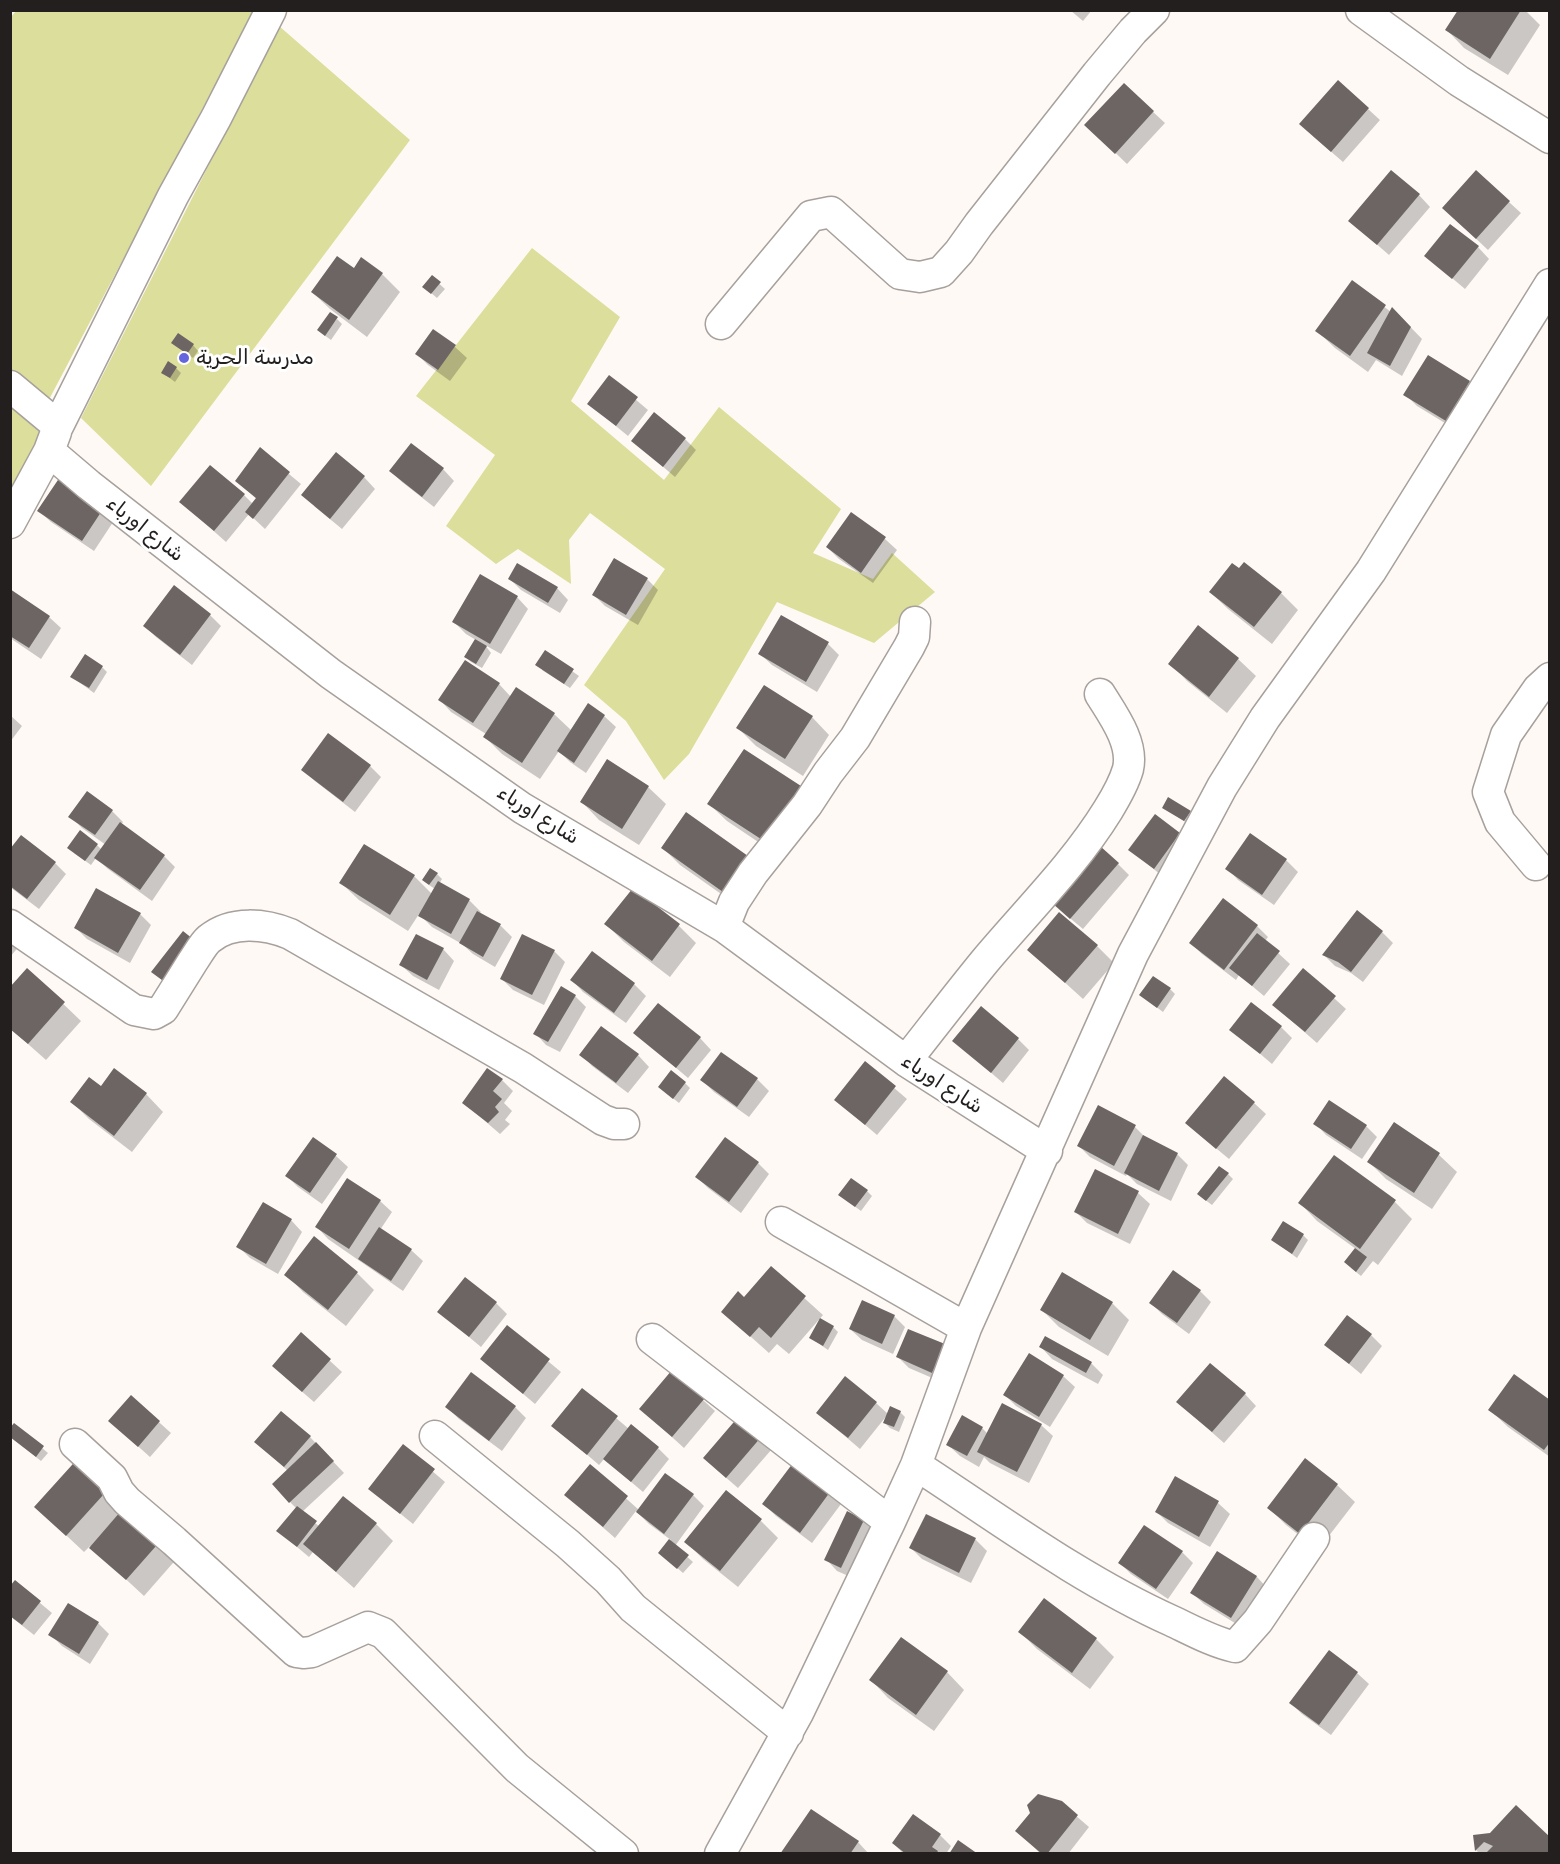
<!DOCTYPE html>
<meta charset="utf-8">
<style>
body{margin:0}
#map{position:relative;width:1560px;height:1864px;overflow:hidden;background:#fef9f5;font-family:Rubik,sans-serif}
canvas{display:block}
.frame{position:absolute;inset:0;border:12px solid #221f1e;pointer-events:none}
</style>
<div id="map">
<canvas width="1560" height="1864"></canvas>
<div class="frame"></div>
</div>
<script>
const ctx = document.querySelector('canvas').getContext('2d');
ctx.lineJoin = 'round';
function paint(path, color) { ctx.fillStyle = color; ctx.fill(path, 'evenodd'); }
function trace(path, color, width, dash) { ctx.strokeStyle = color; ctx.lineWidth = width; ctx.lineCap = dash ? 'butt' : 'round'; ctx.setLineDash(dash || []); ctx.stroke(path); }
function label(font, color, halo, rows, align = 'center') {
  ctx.font = font + ' Rubik,Cairo,sans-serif'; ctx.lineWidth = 6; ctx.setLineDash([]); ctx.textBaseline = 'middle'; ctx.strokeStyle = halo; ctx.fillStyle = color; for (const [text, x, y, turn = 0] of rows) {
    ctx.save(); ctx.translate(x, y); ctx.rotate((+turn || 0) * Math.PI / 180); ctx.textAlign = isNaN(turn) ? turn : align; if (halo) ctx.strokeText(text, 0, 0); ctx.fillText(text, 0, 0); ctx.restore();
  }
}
paint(new Path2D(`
 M17,10L254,11L44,409L11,381L10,18Z
 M279,26L410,140L151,486L81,418Z
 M532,248L620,317L571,401L664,480L719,407L841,509L813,553L873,579L892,553L935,592L874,643L777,602L689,754L664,780L626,721L584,685L665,569L590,513L569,540L571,584L518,549L496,564L446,526L495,455L416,396Z
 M11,396L48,426L11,493Z`), '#dcde9b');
paint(new Path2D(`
 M1070,10H1092L1083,21Z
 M1459,10H1525L1540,25L1508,75L1464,48L1447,30Z
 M1124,85L1165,123L1127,164L1098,136Z
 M1368,109L1380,120L1343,162L1313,136Z
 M1476,172L1521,213L1488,250L1455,219Z
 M1419,195L1430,207L1389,255L1350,221Z
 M1478,247L1489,259L1465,289L1426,256Z
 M362,259L382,274L400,292L367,337L330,309L312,292L354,270Z
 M432,277L445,289L437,298L424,287Z
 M1352,282L1391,312L1393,309L1422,339L1402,376L1376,360L1368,372L1335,348L1317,331Z
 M337,319L342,324L331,340L324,335Z
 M434,331L455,347L467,358L450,381L428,365L417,354Z
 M173,343L193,345L198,351L193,358Z
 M1428,357L1470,382L1481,393L1458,431L1417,406L1405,394Z
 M176,368L181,373L175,382L163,373Z
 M609,377L648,410L628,436L589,404Z
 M685,439L696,450L675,477L633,441Z
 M411,445L443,469L454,481L434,507L402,482L391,471Z
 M260,450L301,484L265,529L249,514L226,542L181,502L244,495L253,504L261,503L237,481Z
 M62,476L117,516L94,551L51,522L39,511Z
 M364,477L375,489L342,529L314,506Z
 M851,514L885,539L897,550L873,583L839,559L827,547Z
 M1240,571L1281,593L1298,610L1272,644L1228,609L1210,592Z
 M510,579L557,588L568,600L560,613L521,590Z
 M647,579L658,590L638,625L605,606L594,595Z
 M10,591L49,617L61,628L41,659L10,638Z
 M517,597L528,609L501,654L485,645L491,653L482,668L471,662L466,657L476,640L466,634L454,622Z
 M210,615L221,626L192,665L156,637L145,626Z
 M1198,627L1238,659L1256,676L1227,713L1187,681L1170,663Z
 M828,644L839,655L817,692L772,665L760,654Z
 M545,652L579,676L570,688L542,670Z
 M102,667L107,672L94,693L72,677Z
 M499,684L511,697L516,689L554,714L572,731L604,716L616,727L586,773L570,762L559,751L540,779L502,754L485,737L486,734L451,712L440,700Z
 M10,715L22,726L10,742Z
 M812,717L829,735L803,776L756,746L738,728Z
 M370,766L381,777L355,812L315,781L303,770Z
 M648,787L666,804L639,845L599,820L582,802Z
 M800,787L817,804L782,858L727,821L709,804Z
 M1164,808L1190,812L1195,817L1190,825Z
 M112,811L123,822L121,825L164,856L175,867L152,901L108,869L96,858L91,865L74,853L97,845L102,850L106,845L82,828L70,816Z
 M1156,817L1191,846L1166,879L1130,850Z
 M1251,835L1286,860L1298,872L1274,905L1238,880L1227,868Z
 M663,848L765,875L741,908L680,865Z
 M10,851L55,863L66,874L39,909L10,887Z
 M1118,864L1129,875L1083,929L1065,914Z
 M437,874L442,879L439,884L469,900L481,912L479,914L501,926L512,937L495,967L473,954L462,944L432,927L419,914L408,931L359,900L341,883L414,876L432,894L435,889L429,885Z
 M633,890L679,926L696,943L670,977L624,942L606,924Z
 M140,914L151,925L130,963L87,939L76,928Z
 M1257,926L1268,937L1265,941L1290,964L1264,996L1239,975L1236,980L1202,954L1191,943Z
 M1382,932L1393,943L1363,982L1351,973L1335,966L1324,955Z
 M10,933L21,944L10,957Z
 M1097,946L1114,963L1083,999L1029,950Z
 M443,949L454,961L439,990L413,976L401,965Z
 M554,951L565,962L544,1005L513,990L501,978Z
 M592,953L634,984L646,996L626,1023L583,992L572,980Z
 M28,970L81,1021L46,1060L10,1028Z
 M1303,970L1346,1009L1317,1043L1286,1016Z
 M1170,989L1175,994L1163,1012L1147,1000Z
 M575,996L586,1007L560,1052L546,1045L535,1033Z
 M1281,1027L1292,1038L1272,1064L1231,1029Z
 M635,1033L700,1038L711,1050L688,1078Z
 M1018,1039L1029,1050L1003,1083L954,1041Z
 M581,1054L638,1055L649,1067L628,1093L592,1066Z
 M722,1054L757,1079L769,1091L749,1117L714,1092L702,1080Z
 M865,1063L907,1099L877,1135L836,1100Z
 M114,1070L146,1094L163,1112L132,1152L89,1119L72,1102L101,1088Z
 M502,1080L513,1091L504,1103L512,1111L505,1120L510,1124L500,1134L464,1103Z
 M685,1083L690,1088L679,1103L665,1092Z
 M1254,1103L1266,1114L1229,1159L1199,1134Z
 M1315,1123L1366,1126L1377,1137L1362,1159L1326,1135Z
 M1395,1125L1439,1155L1457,1172L1432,1209L1386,1179L1369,1162Z
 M1135,1127L1146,1138L1177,1154L1188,1165L1171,1201L1137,1184L1127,1174L1126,1176L1090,1157L1079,1146Z
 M313,1139L336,1156L348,1167L322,1204L298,1187L287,1176Z
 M1334,1157L1395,1202L1412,1219L1378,1265L1373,1261L1361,1276L1351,1268L1356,1249L1317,1221L1300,1203Z
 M758,1163L769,1174L741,1213L708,1188L697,1177Z
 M1096,1171L1138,1193L1150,1204L1130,1244L1087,1223L1076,1212Z
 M1228,1174L1233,1179L1212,1205L1204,1199Z
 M867,1191L872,1196L861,1211L846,1200Z
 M380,1201L392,1212L380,1230L411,1250L423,1261L403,1291L328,1239L317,1227Z
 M291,1220L302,1232L278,1274L250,1258L238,1246Z
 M1303,1235L1308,1240L1297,1258L1273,1240Z
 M771,1268L823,1315L789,1354L777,1344L769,1353L723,1312L744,1299Z
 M357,1273L374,1290L346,1326L303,1292L286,1274Z
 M1200,1291L1211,1302L1189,1334L1162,1314L1151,1303Z
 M496,1303L507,1314L481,1347L439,1312Z
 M1112,1303L1129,1320L1108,1356L1059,1327L1042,1310Z
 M894,1316L905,1327L893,1354L862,1340L850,1329Z
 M507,1327L561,1372L535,1404L482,1359Z
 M833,1327L838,1332L828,1350L811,1338Z
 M301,1334L342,1372L314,1402L285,1377Z
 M1371,1335L1382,1346L1361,1374L1326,1345Z
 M1046,1338L1091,1363L1103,1375L1098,1384L1052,1359L1041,1347Z
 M944,1345V1383L909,1368L898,1357Z
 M672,1372L715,1411L684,1448L641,1409Z
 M1063,1376L1075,1387L1050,1427L1016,1406L1005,1395Z
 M583,1390L629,1429L658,1448L669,1459L643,1492L604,1459L599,1465L554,1426Z
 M1245,1394L1256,1406L1224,1443L1190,1413Z
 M131,1397L171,1433L150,1457L122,1432Z
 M1550,1402V1457L1508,1427L1490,1410Z
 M876,1403L888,1414L860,1449L818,1413Z
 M447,1407H515L526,1418L502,1451L459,1419Z
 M900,1412L905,1417L899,1432L890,1428L885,1423Z
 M739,1418L772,1449L738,1488L716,1469Z
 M15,1425L48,1453L41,1461L13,1439Z
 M1041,1425L1053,1436L1029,1483L990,1463L984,1457L979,1467L960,1456L948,1445L982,1428L988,1434Z
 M310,1437L344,1473L302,1512L320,1527L376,1524L393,1541L354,1588L313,1552L309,1557L278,1531L296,1508L290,1502L288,1471L268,1453Z
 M403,1446L445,1482L413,1524L370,1489Z
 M81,1457L180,1555L144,1596L90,1546L84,1552L36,1507Z
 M1305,1460L1337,1485L1355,1502L1318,1550L1286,1525L1269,1508Z
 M590,1466L639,1510L693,1495L704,1506L675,1546L693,1562L683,1573L660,1553L671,1540L649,1524L636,1511L615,1538L566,1495Z
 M727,1492L761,1521L778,1538L738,1587L703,1559L686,1542Z
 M829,1493L841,1504L812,1543L776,1516L764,1504Z
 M1218,1503L1230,1514L1210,1547L1168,1523L1156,1511Z
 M848,1513L864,1521L875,1532L853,1578L837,1571L826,1559Z
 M927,1516L976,1540L987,1551L971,1583L922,1559L911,1548Z
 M1182,1552L1193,1563L1168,1599L1131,1574L1120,1563Z
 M1217,1553L1257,1577L1268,1589L1243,1628L1204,1604L1192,1593Z
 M15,1582L52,1613L34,1635L10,1616Z
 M1044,1600L1096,1639L1114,1657L1090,1689L1037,1649L1020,1632Z
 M98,1623L109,1634L90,1664L62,1646L50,1634Z
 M947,1672L964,1690L934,1731L888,1698L871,1680Z
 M1357,1673L1369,1684L1331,1735L1302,1714L1291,1703Z
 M1061,1803L1089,1827L1068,1854H1041L1017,1831Z
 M940,1835L951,1846L946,1854H904L893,1843Z
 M1474,1837L1550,1854H1480L1476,1850Z
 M858,1842L869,1854H782Z`), '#0003');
paint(new Path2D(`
 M1458,10H1521L1490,59L1445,30Z
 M1338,80L1369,108L1331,152L1299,124Z
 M1124,83L1154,111L1115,154L1084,125Z
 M1391,170L1420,194L1377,245L1348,221Z
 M1476,170L1510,201L1476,239L1442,208Z
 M1450,224L1479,246L1452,279L1424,256Z
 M337,256L354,268L361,257L383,273L349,320L311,292Z
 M432,275L441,282L431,294L422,287Z
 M1352,280L1386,305L1350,356L1315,331Z
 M1392,307L1411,327L1390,366L1367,353Z
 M330,312L338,317L325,336L317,330Z
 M433,329L456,345L438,370L415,354Z
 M178,333L194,344L187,354L171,343Z
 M1428,355L1470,381L1446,421L1403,395Z
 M168,361L177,367L170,378L161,373Z
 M609,375L638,397L616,426L587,404Z
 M654,412L686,438L663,467L631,441Z
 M411,443L444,468L422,497L389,471Z
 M260,447L290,472L253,519L245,512L256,498L235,481Z
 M336,452L365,476L330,519L301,495Z
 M210,465L245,494L214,531L179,502Z
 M62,474L107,503L82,541L37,511Z
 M851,512L886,537L861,573L826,547Z
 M614,558L648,578L626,615L592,595Z
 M1244,562L1282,592L1254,627L1209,592L1232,563L1239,568Z
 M517,563L558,587L548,603L508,579Z
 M480,574L518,596L490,644L452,622Z
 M174,585L211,614L180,655L143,626Z
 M10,589L50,616L29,648L10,636Z
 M781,615L829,642L806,682L758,654Z
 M1198,625L1239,658L1209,697L1168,664Z
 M475,639L487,646L476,664L464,657Z
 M545,650L574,669L564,684L535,665Z
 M85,654L103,666L89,688L70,677Z
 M465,660L500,683L473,723L438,700Z
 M764,685L813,716L785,759L736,728Z
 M516,687L555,713L522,763L483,737Z
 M588,703L605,715L574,763L557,751Z
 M328,733L371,765L343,802L301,770Z
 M744,749L801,786L764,841L707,804Z
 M607,759L649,786L622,829L580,802Z
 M87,791L113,810L95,835L68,817Z
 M1168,797L1191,811L1184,821L1162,808Z
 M686,812L748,856L723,892L661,848Z
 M1155,814L1180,833L1154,869L1128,850Z
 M120,822L165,855L140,890L94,858Z
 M80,830L98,844L85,861L67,848Z
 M1250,833L1287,859L1262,895L1225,869Z
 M21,835L56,862L27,899L10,886V849Z
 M364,844L415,875L390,915L339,883Z
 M1100,846L1119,863L1070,919L1052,903Z
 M430,868L438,873L429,885L422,880Z
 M438,881L470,899L451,934L418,916Z
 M96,888L141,913L118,953L74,928Z
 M633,888L680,924L652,961L604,924Z
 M1223,898L1258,925L1224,970L1189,943Z
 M1357,910L1383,931L1351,972L1338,962L1322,955Z
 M477,911L501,924L483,957L459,943Z
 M1059,912L1098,945L1065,983L1027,950Z
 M183,931L198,943L166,983L151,972Z
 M1257,933L1280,951L1252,986L1229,968Z
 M416,934L444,948L427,980L399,965Z
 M522,934L555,950L532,995L500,979Z
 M592,951L635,983L614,1013L570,980Z
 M27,968L65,1002L28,1044L10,1029V987Z
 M1303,968L1336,996L1305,1032L1272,1005Z
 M1153,976L1171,988L1157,1008L1139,995Z
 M561,986L576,995L548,1042L533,1034Z
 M1251,1002L1282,1026L1260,1054L1229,1030Z
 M658,1003L701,1037L676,1068L633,1033Z
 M981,1006L1019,1038L991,1073L952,1041Z
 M601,1026L639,1054L616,1083L579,1055Z
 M721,1052L758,1078L737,1107L700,1080Z
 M865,1061L896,1086L865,1125L834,1100Z
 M114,1068L147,1093L114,1136L70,1102L89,1077L101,1086Z
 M487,1068L503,1079L493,1091L502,1099L495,1107L499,1112L488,1123L462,1103Z
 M671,1070L686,1082L673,1099L658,1087Z
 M1224,1076L1255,1102L1216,1149L1185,1123Z
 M1329,1100L1367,1125L1351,1149L1313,1124Z
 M1098,1105L1136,1125L1114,1166L1077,1146Z
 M1394,1122L1440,1153L1414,1193L1367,1162Z
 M1143,1135L1178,1153L1159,1191L1124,1173Z
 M313,1137L337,1154L310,1193L285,1176Z
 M725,1137L759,1162L729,1202L695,1177Z
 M1334,1155L1396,1200L1360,1249L1298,1203Z
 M1219,1166L1229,1173L1206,1201L1197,1194Z
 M1095,1169L1139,1191L1118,1234L1074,1212Z
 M347,1178L381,1200L349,1249L315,1227Z
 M851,1178L868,1190L855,1207L838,1195Z
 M263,1202L292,1219L266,1264L236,1247Z
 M1283,1221L1304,1234L1292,1254L1271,1240Z
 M379,1227L412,1249L391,1281L358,1259Z
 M314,1236L358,1272L328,1310L284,1275Z
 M1355,1248L1367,1257L1356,1272L1344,1262Z
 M771,1266L806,1296L771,1338L759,1327L750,1337L721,1312L738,1291L744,1297Z
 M1173,1270L1201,1290L1177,1323L1149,1303Z
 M1062,1272L1113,1302L1090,1340L1040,1310Z
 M465,1277L497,1302L469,1337L437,1312Z
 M862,1300L895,1315L882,1344L849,1329Z
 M1347,1315L1372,1334L1349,1364L1324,1345Z
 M820,1318L834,1326L823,1346L809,1338Z
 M507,1325L550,1359L523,1394L480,1359Z
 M908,1329L945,1344L932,1373L896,1357Z
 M301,1332L331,1359L302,1392L272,1366Z
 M1045,1336L1092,1362L1086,1373L1039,1347Z
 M1029,1353L1064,1375L1039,1417L1003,1395Z
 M1210,1363L1246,1393L1212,1432L1176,1402Z
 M672,1370L705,1398L672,1437L639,1409Z
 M471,1372L516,1406L489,1441L445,1407Z
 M1514,1374L1550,1400V1442L1544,1450L1488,1410Z
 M845,1376L877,1402L848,1438L816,1413Z
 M582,1388L618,1416L587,1455L551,1426Z
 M131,1395L160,1421L138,1447L108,1421Z
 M1002,1403L1042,1424L1017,1472L977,1452Z
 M890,1406L901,1411L894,1427L883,1423Z
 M281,1411L311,1436L284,1467L254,1442Z
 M962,1415L983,1427L967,1456L946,1445Z
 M739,1416L762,1436L726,1478L703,1458Z
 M14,1423L44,1446L36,1457L10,1437V1428Z
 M631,1424L659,1447L631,1482L603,1459Z
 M316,1442L334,1461L289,1503L272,1484Z
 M403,1444L435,1469L400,1514L368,1489Z
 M81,1455L113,1484L66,1536L34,1507Z
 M1305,1458L1338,1484L1300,1534L1267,1508Z
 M793,1463L830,1492L800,1533L762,1504Z
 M590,1464L628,1496L603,1527L564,1495Z
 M665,1473L694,1494L664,1534L636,1512Z
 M1175,1476L1219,1501L1199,1537L1155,1512Z
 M726,1490L762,1519L720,1571L684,1542Z
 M343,1496L377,1523L336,1572L303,1544Z
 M127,1504L164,1537L126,1580L89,1548Z
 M297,1506L317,1521L297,1547L276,1531Z
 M847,1511L864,1520L841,1568L824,1560Z
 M926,1514L976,1538L959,1573L909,1548Z
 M1144,1525L1183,1551L1156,1589L1118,1563Z
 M669,1539L689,1555L677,1569L658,1553Z
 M1217,1551L1257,1576L1231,1618L1190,1593Z
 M15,1580L41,1601L22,1625L10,1616V1586Z
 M1044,1598L1097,1638L1072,1673L1018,1632Z
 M68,1603L99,1622L79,1654L48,1635Z
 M901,1637L948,1671L916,1715L869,1680Z
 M1329,1650L1358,1672L1319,1725L1289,1703Z
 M1038,1794L1062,1801L1078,1815L1047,1854H1042L1015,1831L1030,1813L1027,1805Z
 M1516,1805L1550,1837V1854H1485L1493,1846L1484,1842L1475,1851L1473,1835L1490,1833Z
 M811,1809L859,1841L850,1854H780Z
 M913,1814L941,1834L932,1847L938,1851L936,1854H906L892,1843Z
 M958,1840L978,1854H949Z`), '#6c6564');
const minor = new Path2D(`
 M1361,10L1459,81L1550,138
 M721,324L811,216L831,212L900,274L920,277L941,272L959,252L979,224L1097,74L1133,31L1154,10
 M10,386L58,426L173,196L216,118L271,10
 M49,451L89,485L331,674L522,808L724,927L906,1061L1047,1151
 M10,523L49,451L56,432
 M1536,865L1500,822L1488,792L1506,735L1538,689L1550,678
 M10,925L134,1010L154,1014L163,1009C173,993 183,977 193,961C198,954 203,944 209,939C232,920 265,924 290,934L523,1068L603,1120L614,1124H624
 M724,927L734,902L753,873L807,805L828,773L855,738L909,647L914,637L915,622
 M906,1061C932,1028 958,994 985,961C1027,911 1074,865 1108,810C1116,797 1124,783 1128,769C1134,743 1113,715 1100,694
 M781,1222L966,1328
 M652,1339L890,1522
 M435,1436L568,1544L608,1580L633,1608L788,1733
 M75,1444L112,1478L119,1492L127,1501L174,1541L296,1652L303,1653L312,1652L368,1627L383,1633L517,1768L623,1854
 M916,1465C999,1519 1081,1580 1172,1621C1193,1631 1213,1642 1235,1647L1258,1621L1314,1538
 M720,1854L798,1713L890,1522L916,1465L966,1328L1133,954L1222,787L1265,718L1371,571L1550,284`);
trace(minor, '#a7a09c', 33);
trace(minor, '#fff', 30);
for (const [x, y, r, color] of [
 [184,358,6,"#6565de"]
]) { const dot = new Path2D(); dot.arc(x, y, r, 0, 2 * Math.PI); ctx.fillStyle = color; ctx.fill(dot); trace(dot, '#fff', 2); }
label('21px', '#221f1e', '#fff', [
 ["مدرسة الحرية",196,358]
], 'left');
label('21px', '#221f1e', '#fff', [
 ["شارع اورباء",145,529,38],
 ["شارع اورباء",538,815,32],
 ["شارع اورباء",942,1084,33]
]);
</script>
